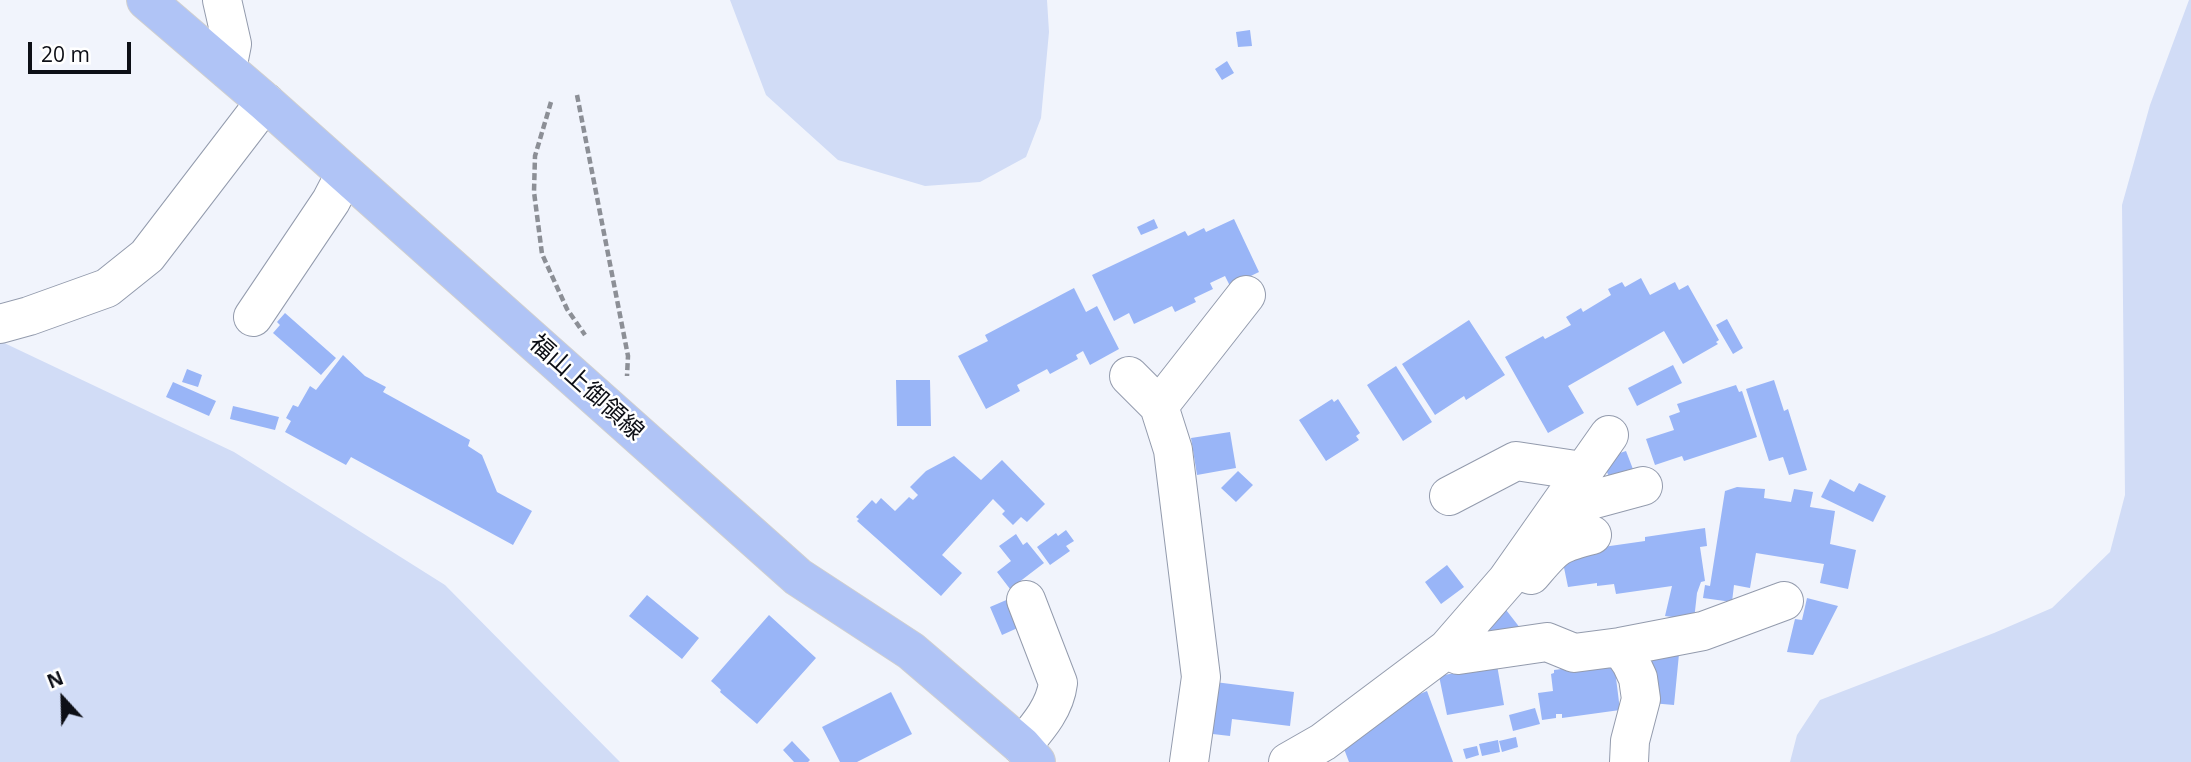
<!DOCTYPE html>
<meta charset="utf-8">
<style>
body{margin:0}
#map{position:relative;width:2191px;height:762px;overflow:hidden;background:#f1f4fc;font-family:"Open Sans",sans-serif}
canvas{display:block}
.north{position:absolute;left:28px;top:664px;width:70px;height:70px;-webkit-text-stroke:5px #fff;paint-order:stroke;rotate:338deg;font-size:19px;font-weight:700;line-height:28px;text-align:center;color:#0d0f16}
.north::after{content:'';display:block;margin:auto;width:24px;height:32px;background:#0d0f16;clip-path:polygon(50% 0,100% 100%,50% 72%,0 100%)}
.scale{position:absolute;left:28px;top:42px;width:103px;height:32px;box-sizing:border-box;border:4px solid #0d0f16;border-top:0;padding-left:9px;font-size:21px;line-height:24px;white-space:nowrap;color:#0d0f16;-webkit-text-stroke:5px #fff;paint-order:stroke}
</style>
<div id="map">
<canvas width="2191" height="762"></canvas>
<div class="north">N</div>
<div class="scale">20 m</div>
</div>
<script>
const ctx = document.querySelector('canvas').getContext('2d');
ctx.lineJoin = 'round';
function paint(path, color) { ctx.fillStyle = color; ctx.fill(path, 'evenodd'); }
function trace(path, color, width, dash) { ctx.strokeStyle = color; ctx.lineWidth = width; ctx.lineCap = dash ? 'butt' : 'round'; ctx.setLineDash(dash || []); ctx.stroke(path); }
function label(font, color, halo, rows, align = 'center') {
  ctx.font = font + ' "Open Sans","Noto Sans JP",sans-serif'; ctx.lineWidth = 5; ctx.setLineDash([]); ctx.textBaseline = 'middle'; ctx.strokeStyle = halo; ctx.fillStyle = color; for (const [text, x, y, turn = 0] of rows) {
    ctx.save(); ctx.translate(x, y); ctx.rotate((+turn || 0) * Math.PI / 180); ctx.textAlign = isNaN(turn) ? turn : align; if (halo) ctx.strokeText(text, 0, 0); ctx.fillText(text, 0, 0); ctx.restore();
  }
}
paint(new Path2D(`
 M730,0H1047L1049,32L1041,118L1026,157L980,182L925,186L838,160L766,95Z
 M2189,0H2191V762H1790L1797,735L1820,700L1994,633L2052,608L2110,552L2125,495L2122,205L2150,105Z
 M0,341L234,452L445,585L620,762H0Z`), '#d1dcf6');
paint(new Path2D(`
 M1250,30L1252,46L1238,47L1236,32Z
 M1227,61L1234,73L1222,80L1215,69Z
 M1154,219L1158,228L1141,235L1137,227Z
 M1234,219L1259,272L1230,286L1225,276L1210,283L1213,289L1194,298L1196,302L1175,312L1172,306L1134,324L1129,313L1114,321L1092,275L1185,231L1188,236L1204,228L1206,232Z
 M1641,278L1650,295L1675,282L1679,290L1688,285L1719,340L1716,342L1718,344L1683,364L1664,331L1568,386L1584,413L1548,433L1505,357L1543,336L1545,339L1571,325L1566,317L1581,308L1583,312L1611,295L1608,289L1622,282L1625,287Z
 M1074,288L1086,312L1097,306L1119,349L1090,365L1083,351L1076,355L1078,359L1050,374L1047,369L1017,385L1020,391L986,409L958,356L988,341L985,335Z
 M285,313L336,358L321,375L273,333L280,325L277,322Z
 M1727,319L1743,348L1733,354L1716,325Z
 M1469,320L1505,375L1466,400L1464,396L1435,415L1402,364Z
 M343,355L365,376L386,387L383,392L470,440L468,446L482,455L497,492L532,511L513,545L351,457L346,465L285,432L291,421L286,418L293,405L298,407L310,386L316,390Z
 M1673,365L1682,383L1637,406L1628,388Z
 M1396,366L1432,422L1403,441L1367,385Z
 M187,369L202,375L198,387L182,382Z
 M896,380H930L931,426H897Z
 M1774,380L1784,411L1788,409L1807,470L1789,475L1783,457L1769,461L1746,389Z
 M173,382L216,401L209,416L166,397Z
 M1736,385L1739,392L1742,391L1757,437L1684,461L1682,456L1655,465L1646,439L1674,430L1669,416L1680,412L1677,404Z
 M1332,399L1334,402L1338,399L1360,433L1356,436L1359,440L1326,461L1299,420Z
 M233,406L279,417L275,430L230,419Z
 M1230,432L1236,468L1197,475L1191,438Z
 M1626,451L1636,477L1612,485L1602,459Z
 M954,456L981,480L1002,460L1045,504L1027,522L1021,517L1013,525L1002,514L1005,511L993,499L942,555L962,573L941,596L857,521L859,519L856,517L872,500L876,504L881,498L895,511L909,497L913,500L918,495L910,487L926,471Z
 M1238,471L1253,485L1236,502L1221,488Z
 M1830,479L1854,492L1859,483L1886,496L1873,522L1821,497Z
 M1737,487L1765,489L1764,498L1791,502L1794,489L1813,492L1810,507L1835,511L1830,544L1856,550L1848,589L1820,583L1824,564L1756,553L1750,588L1734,585L1732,602L1703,598L1705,585L1710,586L1725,491Z
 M1705,528L1707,546L1700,547L1705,581L1701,582L1697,593L1694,620L1665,616L1672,586L1616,594L1614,584L1597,586V583L1568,587L1561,553L1645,541V537Z
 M1066,530L1074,541L1066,546L1070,551L1050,565L1037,547L1056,533L1058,536Z
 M1016,534L1023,545L1027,542L1044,563L1010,589L997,572L1011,561L999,546Z
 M1447,565L1464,587L1441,604L1425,582Z
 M647,595L699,638L682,659L629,616Z
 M1011,598L1022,626L1002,635L990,607Z
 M1807,598L1838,606L1813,655L1787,652L1795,619L1802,620Z
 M1503,606L1524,633L1478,641Z
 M769,615L816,658L757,724L720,692L721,690L711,681Z
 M1652,651L1679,654L1674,705L1651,703L1648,686Z
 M1614,662L1620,710L1562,718V714H1556V718L1542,720L1538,693L1553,691L1551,674L1554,673V670Z
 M1497,665L1504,705L1447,715L1439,676Z
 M1215,682L1294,692L1290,726L1232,719L1230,736L1204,733Z
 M1427,691L1453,762H1349L1341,741L1395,704Z
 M891,692L912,734L857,762H840L822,727Z
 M1535,708L1540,724L1513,731L1509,715Z
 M1516,737L1518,747L1502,752L1499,741Z
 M1498,740L1500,752L1482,756L1479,744Z
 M792,741L810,760L808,762H794L783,750Z
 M1477,746L1479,755L1466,759L1463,749Z`), '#99b5f7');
const minor = new Path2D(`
 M222,0L232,44L227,69
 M253,317L331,201L345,174
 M0,324L29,316L107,288L147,256L265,102
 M1129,376L1159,406L1173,450L1201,677L1189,762
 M1159,406L1246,295
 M1449,496L1516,461L1582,471
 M1558,509L1643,486
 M1531,575C1555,547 1555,544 1592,535
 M1620,647L1631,663L1638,678L1641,699L1630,741L1629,762
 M1447,649L1458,655L1547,642L1574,653L1620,647L1703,631L1784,601
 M1022,746C1038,727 1055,708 1058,683L1026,600
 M1288,762L1323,742L1447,649L1507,580L1609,435`);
const major = new Path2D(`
 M146,0L265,102L798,577L911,651L1022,746L1036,762`);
trace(minor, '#939bad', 40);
trace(major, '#cfcfd0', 40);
trace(new Path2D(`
 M577,95L628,356L627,376
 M551,102L535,156L534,192L542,254L567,309L585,335`), '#8c8f96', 4.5, [7, 3.5]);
trace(minor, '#fff', 38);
trace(major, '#b0c4f6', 38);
label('24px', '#0d0f16', '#fff', [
 ["福山上御領線",586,388,42]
]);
</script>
